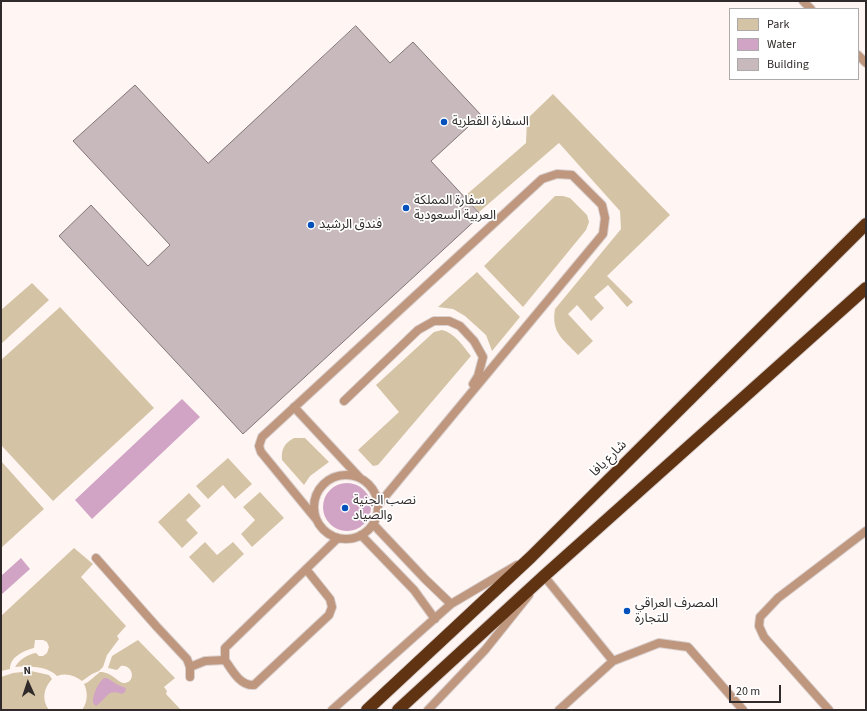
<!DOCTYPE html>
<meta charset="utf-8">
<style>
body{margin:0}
#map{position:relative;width:867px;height:711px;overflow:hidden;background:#fff6f4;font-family:"Source Sans 3",sans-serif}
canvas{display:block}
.frame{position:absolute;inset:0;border:2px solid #302b2a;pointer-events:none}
.legend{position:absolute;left:729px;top:8px;width:130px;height:72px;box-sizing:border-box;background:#fff;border:1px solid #acaaaa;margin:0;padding:5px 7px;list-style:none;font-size:12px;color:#302b2a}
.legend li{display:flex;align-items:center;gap:8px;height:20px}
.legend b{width:20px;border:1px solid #acaaaa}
.north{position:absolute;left:8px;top:663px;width:40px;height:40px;-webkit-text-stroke:3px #fff;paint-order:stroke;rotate:357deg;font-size:11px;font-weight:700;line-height:16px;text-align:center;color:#302b2a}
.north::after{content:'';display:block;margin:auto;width:14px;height:18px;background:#302b2a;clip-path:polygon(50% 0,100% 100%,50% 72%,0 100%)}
.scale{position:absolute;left:729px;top:685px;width:52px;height:18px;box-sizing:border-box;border:2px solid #302b2a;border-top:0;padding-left:5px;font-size:12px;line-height:14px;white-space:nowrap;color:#302b2a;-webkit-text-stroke:3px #fff;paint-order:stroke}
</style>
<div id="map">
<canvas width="867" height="711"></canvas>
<div class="frame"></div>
<ul class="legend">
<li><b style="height:11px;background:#d5c3a5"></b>Park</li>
<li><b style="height:11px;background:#d1a3c4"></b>Water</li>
<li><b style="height:11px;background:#c7b9bc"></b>Building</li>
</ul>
<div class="north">N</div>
<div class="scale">20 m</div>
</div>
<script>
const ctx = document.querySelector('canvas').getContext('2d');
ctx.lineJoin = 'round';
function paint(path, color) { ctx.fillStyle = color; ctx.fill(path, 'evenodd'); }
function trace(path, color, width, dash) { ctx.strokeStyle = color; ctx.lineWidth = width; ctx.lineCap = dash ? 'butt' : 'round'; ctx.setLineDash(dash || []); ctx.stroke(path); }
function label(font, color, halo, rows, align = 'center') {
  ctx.font = font + ' "Source Sans 3","Noto Sans Arabic",sans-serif'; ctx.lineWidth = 3.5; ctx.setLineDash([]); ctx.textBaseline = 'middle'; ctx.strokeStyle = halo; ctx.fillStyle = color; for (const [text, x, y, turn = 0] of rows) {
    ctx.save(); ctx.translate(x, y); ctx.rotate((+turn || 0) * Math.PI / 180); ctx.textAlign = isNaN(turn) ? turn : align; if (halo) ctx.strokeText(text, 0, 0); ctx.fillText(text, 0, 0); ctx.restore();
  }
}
paint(new Path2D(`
 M553,94L670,215L607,276L633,302L627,307L608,285L594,297L604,308L591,321L577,305L568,314L593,341L578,355C563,339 551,333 555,309L621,229L620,211L559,143L479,212L465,196L526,143L527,119Z
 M555,196H563L570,198L587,215L589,222L586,230L523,307L484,266Z
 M477,272L520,317L492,351L486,335L465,316L453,309L438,307Z
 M32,283L49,300L1,344V310Z
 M60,307L154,408L53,501L1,445V360Z
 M442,330C455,333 463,346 471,356L378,465L373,466L358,450L399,412L376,385L434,332Z
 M294,438H305L329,462L310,476L304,485L282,460C281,450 284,443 294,438Z
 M228,458L252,484L235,499L223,485L208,499L196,486Z
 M1,461L44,509L1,548Z
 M260,492L284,518L252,547L241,534L255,520L243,507Z
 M189,493L201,506L186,520L198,533L182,548L158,522Z
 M205,542L217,555L233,542L244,554L213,583L189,557Z
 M74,548L93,564L81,577L126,626L117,636L119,639L107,655L103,667L99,671L92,674L82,681C74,675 66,673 57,676C47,666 29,666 15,667C19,660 28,654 36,653L39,656H43L47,653L49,647L47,642L43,640H35L34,648C23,651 10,657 10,669L1,671V616Z
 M138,640L175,678L164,687L167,691L166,694L181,710H82C88,702 88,692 84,684L88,682L100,672C113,672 118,684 125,683C137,681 132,664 121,666L117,670L108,668L112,656Z
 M31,671L49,675L52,679C44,688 41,699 49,710H1V677L13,673Z`), '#d5c3a5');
paint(new Path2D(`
 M182,399L200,417L92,519L75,500Z
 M323 507a24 24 0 1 1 48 0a24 24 0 1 1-48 0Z
 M21,558L30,569L1,595V576Z
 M104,678H107L118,685L126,688L125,692L122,694C107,688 107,699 96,706L93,703C93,694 97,684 104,678Z`), '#d1a3c4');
const building = new Path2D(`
 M356,26L390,63L413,42L481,115L431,161L481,215L243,434L59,236L91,205L148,266L170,245L73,141L135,85L208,163Z`);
paint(building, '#c7b9bc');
trace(building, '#827578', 1);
const service = new Path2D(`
 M803,1L811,9
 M858,55L866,63
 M344,401L418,330L434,321H449L460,326L474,341L483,357L478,376L473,384
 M294,407L360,478
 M314 507a32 32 0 1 1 64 0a32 32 0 1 1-64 0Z
 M316,519L261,452L259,446L262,437L542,179L557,174L572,175L602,205L605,218L603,234L378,505
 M373,524L425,579L451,604
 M361,535L414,590L435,619
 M96,558L157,627L187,659L190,667V677
 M306,569L330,599L332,607L329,615L254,685C240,686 232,670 225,660V648L338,538
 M541,580L544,576L613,661L659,643L688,647L743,710
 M190,667L205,661L225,660
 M332,710L451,604L517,565
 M428,710L485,650L529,595
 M559,710L613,661
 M829,710L764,637L759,626L760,617L778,598L866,531`);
const motorway = new Path2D(`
 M367,710L531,557L866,224
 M398,710L544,576L866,288`);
trace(service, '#dad1d0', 10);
trace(motorway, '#dad1d0', 14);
trace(service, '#be977e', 8);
trace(motorway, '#603413', 12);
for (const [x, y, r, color] of [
 [444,122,4,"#0451bb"],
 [406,208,4,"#0451bb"],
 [311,225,4,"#0451bb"],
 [345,508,4,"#0451bb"],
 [627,611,4,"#0451bb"]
]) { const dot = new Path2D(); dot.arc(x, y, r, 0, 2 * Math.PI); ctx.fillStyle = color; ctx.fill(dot); trace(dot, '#fff', 1.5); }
label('13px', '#302b2a', '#fff', [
 ["السفارة القطرية",452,122],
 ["سفارة المملكة",414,201],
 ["العربية السعودية",414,216],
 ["فندق الرشيد",319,225],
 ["نصب الجنية",353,501],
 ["والصياد",353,516],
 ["المصرف العراقي",635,604],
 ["للتجارة",635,619]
], 'left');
label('13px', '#302b2a', '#fff', [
 ["شارع يافا",609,459,-45]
]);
</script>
